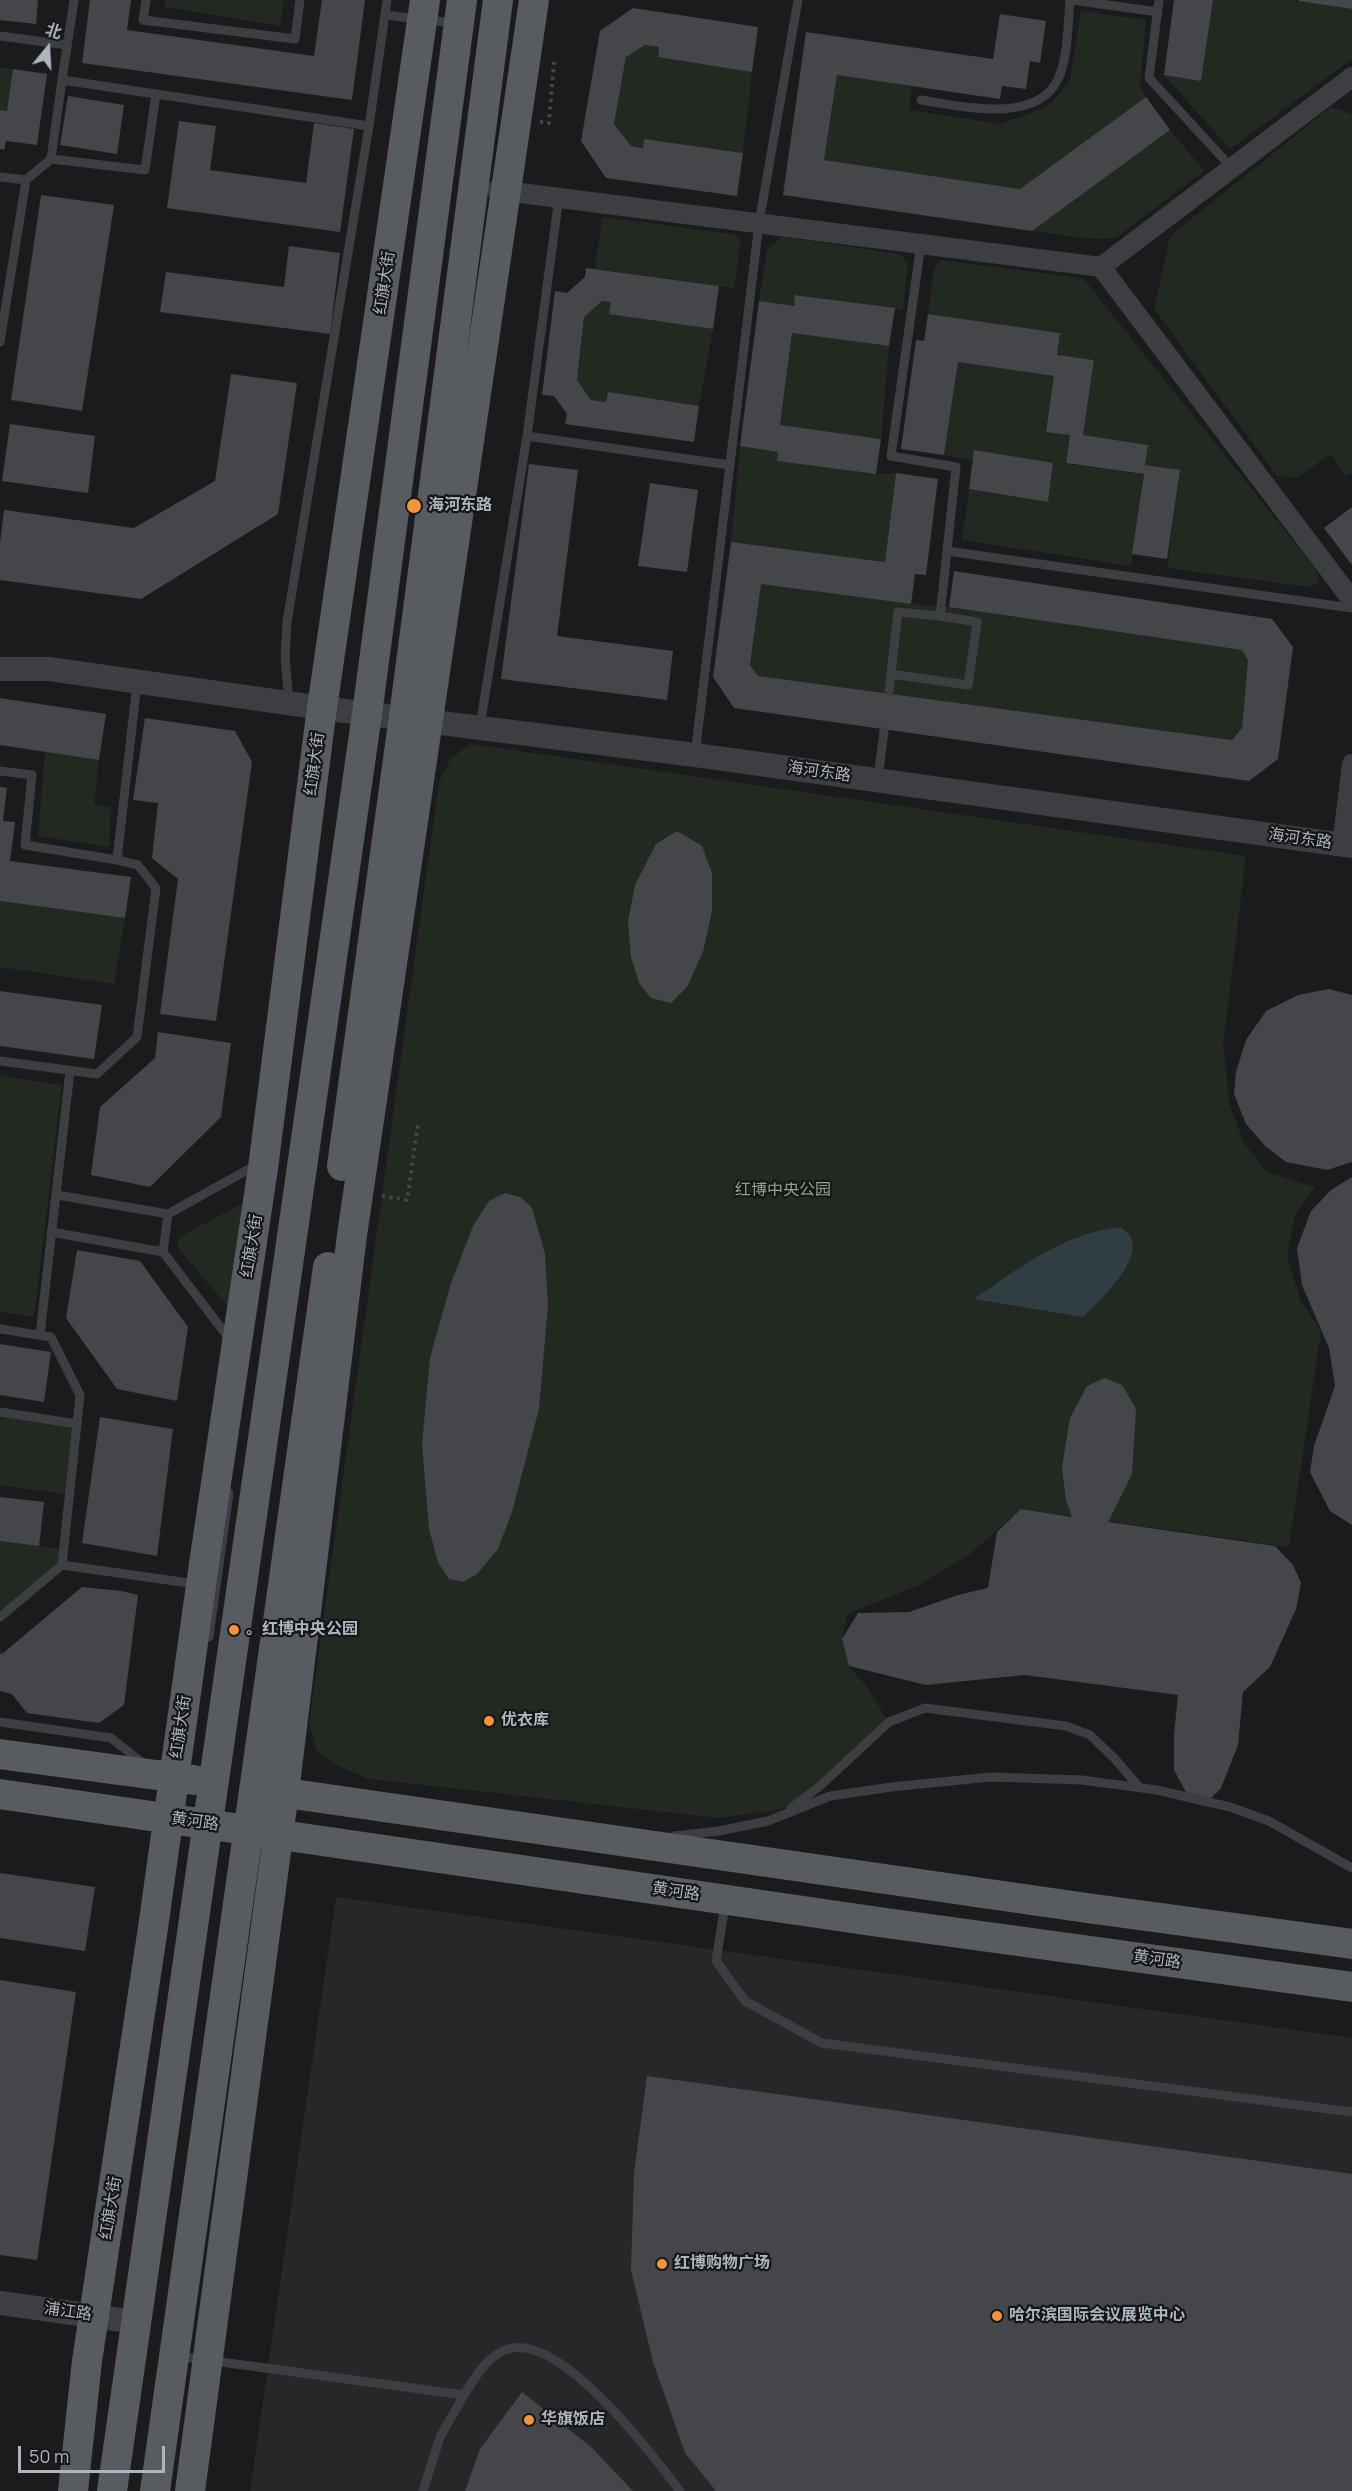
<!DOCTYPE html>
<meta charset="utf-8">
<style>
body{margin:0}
#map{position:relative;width:1352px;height:2491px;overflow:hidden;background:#1b1b1d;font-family:Manrope,"Noto Sans SC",sans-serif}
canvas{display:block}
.north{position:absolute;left:18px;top:18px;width:60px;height:60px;-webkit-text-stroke:4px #161618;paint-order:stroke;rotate:18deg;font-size:16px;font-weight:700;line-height:24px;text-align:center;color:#adb5bd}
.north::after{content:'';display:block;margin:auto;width:21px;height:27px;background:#adb5bd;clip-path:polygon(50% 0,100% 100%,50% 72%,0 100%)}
.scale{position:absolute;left:18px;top:2446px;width:147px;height:27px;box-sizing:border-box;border:3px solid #adb5bd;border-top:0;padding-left:8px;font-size:18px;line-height:21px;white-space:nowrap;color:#adb5bd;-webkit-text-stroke:4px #161618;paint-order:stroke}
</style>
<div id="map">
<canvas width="1352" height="2491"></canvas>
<div class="north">北</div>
<div class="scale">50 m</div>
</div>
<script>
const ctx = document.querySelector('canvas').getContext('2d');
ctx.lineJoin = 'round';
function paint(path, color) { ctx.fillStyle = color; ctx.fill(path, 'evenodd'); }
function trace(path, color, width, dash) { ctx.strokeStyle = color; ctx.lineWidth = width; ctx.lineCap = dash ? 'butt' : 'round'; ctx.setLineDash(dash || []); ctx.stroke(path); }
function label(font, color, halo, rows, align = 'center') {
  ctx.font = font + ' Manrope,"Noto Sans SC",sans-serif'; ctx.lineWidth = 4.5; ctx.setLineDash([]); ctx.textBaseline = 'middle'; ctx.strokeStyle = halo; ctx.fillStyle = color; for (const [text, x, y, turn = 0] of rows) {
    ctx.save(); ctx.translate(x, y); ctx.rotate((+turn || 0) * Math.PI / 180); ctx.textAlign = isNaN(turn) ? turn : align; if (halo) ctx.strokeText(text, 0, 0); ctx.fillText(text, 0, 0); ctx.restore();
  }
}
paint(new Path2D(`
 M336,1897L1352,2038V2491H250Z`), '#27272a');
paint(new Path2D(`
 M165,0H284L280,26L165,7Z
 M1213,0H1288L1352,9V59L1230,149L1164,75L1201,80Z
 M1081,11L1146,20L1140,86L1146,97L1020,189L824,160L837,75L912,86L909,110L1001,124L1049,106L1070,80Z
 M645,45L659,47L658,57L752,72L743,153L644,139L643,148L631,146L614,124L626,57Z
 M0,67L13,69L7,111L0,110Z
 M1331,107L1352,114V472L1346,476L1331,454L1296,478L1277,476L1154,309L1170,236Z
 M1170,130L1204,171L1116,238L1091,239L1032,231Z
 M602,217L733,234L741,239L734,288L595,269Z
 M782,237L900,254L908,263L903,310L795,295V306L759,301L767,249Z
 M940,260L1083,278L1316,569L1319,582L1309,587L1167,568L1180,470L1145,465L1147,445L1083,435L1094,360L1057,355L1060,333L928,314L934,270Z
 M602,301L611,302L610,314L713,329L699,406L608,393L606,402L591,400L577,380L584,317Z
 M792,333L889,346L881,439L780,425Z
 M958,362L1054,376L1070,435L1065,464L1144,474L1131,566L962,540L969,489L1048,502L1053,464L974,450L973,461L944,455Z
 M740,446L778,452V461L876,474L896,473L885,562L731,542Z
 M761,584L911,604L949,607L1242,650L1248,660L1242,728L1232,740L758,676L750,665Z
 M471,744L1246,856L1223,1044L1230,1106L1244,1143L1267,1172L1315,1187L1295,1215L1287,1257L1301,1301L1321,1331L1289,1547L1021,1509L970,1554L919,1585L847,1614L842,1639L849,1666L866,1686L889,1722L820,1786L782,1809L719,1818L369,1779L336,1765L317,1750L309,1724L439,782L451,758Z
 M45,752L99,760L94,804L111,807L109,847L38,836Z
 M0,901L125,918L114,984L0,967Z
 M0,1076L62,1085L34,1317L0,1312Z
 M261,1193L241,1322L177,1247L180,1237Z
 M0,1412L77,1424L70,1495L0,1485Z
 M0,1541L64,1549L62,1565L0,1617Z`), '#212920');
paint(new Path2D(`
 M1120,1227C1158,1248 1101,1299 1083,1317L974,1299C1018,1268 1065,1233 1120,1227Z`), '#303d42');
paint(new Path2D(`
 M0,0H38L36,24L0,20Z
 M90,0H131L127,30L314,56L322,0H365L352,100L82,63Z
 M1174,0H1213L1201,81L1164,75Z
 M1298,0H1352V9L1298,1Z
 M633,8L758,27L752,72L658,57L659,47L645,45L626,57L614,124L631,146L643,148L644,139L743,153L737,196L606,178L581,141L600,31Z
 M1000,14L1046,21L1040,63L1030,61L1026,89L1002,86L1000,99L837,75L824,160L1020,189L1146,97L1170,130L1032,231L783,195L806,32L993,59Z
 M13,69L47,74L37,145L6,141L4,150L0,149V110L7,111Z
 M68,96L124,105L117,154L60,145Z
 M179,121L216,126L210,170L306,183L314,123L354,129L340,232L167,208Z
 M41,195L114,205L82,411L11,400Z
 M289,246L340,253L330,334L160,312L166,272L284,287Z
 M586,268L719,286L713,329L609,314L611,302L602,301L584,317L577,380L591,400L606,402L608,392L699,406L694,442L565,424L567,414L554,396L542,395L555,291L567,293L585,277Z
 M794,295L895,308L889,346L792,333L780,425L881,439L876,474L777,461L778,452L740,446L759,301L795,306Z
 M928,314L1060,333L1057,355L1094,360L1083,435L1148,445L1145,465L1180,470L1167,559L1132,554L1144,474L1066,463L1070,435L1046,432L1054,376L958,362L944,455L901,449L916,340L924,341Z
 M231,374L297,383L278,514L141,599L0,580V543L4,510L134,528L215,481Z
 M10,424L95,436L88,493L2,481Z
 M974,450L1053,463L1048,502L969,489Z
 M529,464L578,470L557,636L673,651L667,700L501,679Z
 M896,473L938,479L926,575L915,574L911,604L761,584L750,665L758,676L1232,740L1242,728L1248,660L1242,650L949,607L954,571L1272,619L1293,647L1278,759L1249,781L734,708L713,677L731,542L885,562Z
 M650,483L698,490L687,572L638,566Z
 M1352,507V565L1324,528Z
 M0,698L106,714L99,760L0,745Z
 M145,718L235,731L252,762L216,1021L160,1014L178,879L152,858L158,803L133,800Z
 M0,787L7,788L3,821L15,822L10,861L131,877L125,918L0,901Z
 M677,831L702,846L712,873V911L703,952L687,987L671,1003L651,998L639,983L631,957L628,921L635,885L656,844Z
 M1329,989L1352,995V1162L1327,1170L1286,1162L1265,1146L1246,1124L1234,1094L1236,1072L1246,1040L1266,1011L1298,995Z
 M0,991L102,1005L94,1059L0,1046Z
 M158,1032L231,1043L221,1117L150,1187L91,1175L100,1107L155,1058Z
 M1352,1177V1525L1330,1511L1310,1472L1314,1446L1335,1386L1329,1348L1302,1285L1297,1248L1311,1211L1331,1190Z
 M505,1193L520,1197L532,1208L545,1254L548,1304L539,1409L512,1512L498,1549L477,1574L463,1582L449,1579L438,1562L429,1529L422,1444L430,1358L451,1283L473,1226L489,1201Z
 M77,1250L140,1261L188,1327L177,1401L117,1389L66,1318Z
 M0,1344L51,1352L44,1402L0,1395Z
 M1105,1378L1122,1385L1136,1409L1132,1474L1108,1522L1275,1546L1293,1565L1301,1583L1296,1609L1270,1667L1243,1692L1238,1745L1221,1788L1205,1804L1189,1798L1174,1770V1735L1178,1695L1025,1675L926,1685L849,1666L842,1639L858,1613L909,1612L958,1595L988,1588L997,1532L1021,1509L1072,1517L1066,1500L1062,1467L1070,1418L1087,1386Z
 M100,1417L173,1429L157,1556L82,1543Z
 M0,1497L44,1502L39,1546L0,1541Z
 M82,1587L121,1591L138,1595L124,1705L99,1723L27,1713L12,1694L0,1691V1653L2,1654Z
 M0,1873L95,1887L85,1951L0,1938Z
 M0,1980L76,1992L37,2260L0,2255Z
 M647,2076L1352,2174V2491H716L685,2453L653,2362L631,2270L634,2173Z
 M522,2392L591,2447L633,2491H465L480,2449Z`), '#45464a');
trace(new Path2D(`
 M540,122L549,123L554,62
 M382,1196L407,1200L418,1124`), '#424549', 4, [3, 4.5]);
trace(new Path2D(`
 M146,0L143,20L295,39L300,0
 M1072,0L1158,12
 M1159,0L1149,78L1232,168
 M385,15L454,23
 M0,36L67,45
 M62,80L74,0
 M921,100C959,106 1037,125 1058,79C1068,58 1068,23 1070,0
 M51,159L62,80L156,94
 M0,177L26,180L0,342
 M26,180L51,159L145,170L156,94L369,126
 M527,436L730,465
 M947,551L1352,608
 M891,674L968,685L977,622L940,616
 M889,691L898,612L940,616L956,467L891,456L921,244
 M289,702L285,657L287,622L369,126L387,0
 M480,726L527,436L559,197
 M695,755L759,223L798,0
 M0,771L32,775L25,845L117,860L137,683
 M878,779L884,731
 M0,1061L97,1074L137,1037L156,888L138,865L117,860
 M168,1214L258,1164
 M51,1232L163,1252L168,1214L57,1195
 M163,1252L231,1341
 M0,1329L51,1337L80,1395L62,1565
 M40,1335L70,1071
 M0,1412L77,1424
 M0,1617L62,1565L196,1584
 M209,1637L229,1493
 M0,1722L111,1738L144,1764
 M791,1808L820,1786L889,1722L925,1708L1066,1726L1090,1735L1115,1759L1139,1787
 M674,1836L719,1831L768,1821L830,1796L891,1787L991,1777L1082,1780L1157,1790L1230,1807L1269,1821L1352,1868
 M725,1905L716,1961L745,2001L822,2043L1352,2112
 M177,2356L464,2395C475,2378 487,2355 508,2349C561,2333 651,2453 680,2491
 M423,2491L440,2437L464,2395`), '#3c3e42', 9);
trace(new Path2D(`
 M1352,77L1101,267L1352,600
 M497,190L1101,267
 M1342,845L1352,764`), '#3c3e42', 20);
trace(new Path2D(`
 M0,669H49L322,708L695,755L1352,846
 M0,2303L136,2322`), '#3c3e42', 24);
trace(new Path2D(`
 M342,1166L404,716L498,0
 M0,1754L194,1780
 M265,1790L1087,1908L1352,1944
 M0,1794L879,1922L1352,1987
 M73,2491L87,2361L153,1928L205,1557L263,1168L321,715L425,0
 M112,2491L367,714L462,0
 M155,2491L328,1267
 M190,2491L284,1792L352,1235L534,0`), '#585c61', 30);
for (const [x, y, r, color] of [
 [414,506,8,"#f5933a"],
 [234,1630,6,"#f5933a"],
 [489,1721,6,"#f5933a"],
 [662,2264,6,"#f5933a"],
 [997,2316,6,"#f5933a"],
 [529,2420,6,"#f5933a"]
]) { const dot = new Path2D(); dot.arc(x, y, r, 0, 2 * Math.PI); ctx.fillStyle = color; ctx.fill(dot); trace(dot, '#161618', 2); }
label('16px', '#adb5bd', '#161618', [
 ["红旗大街",385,283,-82],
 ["红旗大街",315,764,-83],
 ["海河东路",819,772,8],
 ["海河东路",1300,839,8],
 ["红旗大街",252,1246,-81],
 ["红旗大街",181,1727,-82],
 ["黄河路",195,1822,8],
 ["黄河路",676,1892,8],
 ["黄河路",1157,1960,8],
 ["红旗大街",111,2208,-81],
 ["浦江路",68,2312,8]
]);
label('bold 16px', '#adb5bd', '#161618', [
 ["海河东路",428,506],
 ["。红博中央公园",246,1630],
 ["优衣库",501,1721],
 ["红博购物广场",674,2264],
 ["哈尔滨国际会议展览中心",1009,2316],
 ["华旗饭店",541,2420]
], 'left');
label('16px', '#89a884', '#161618', [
 ["红博中央公园",783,1191]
]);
</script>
